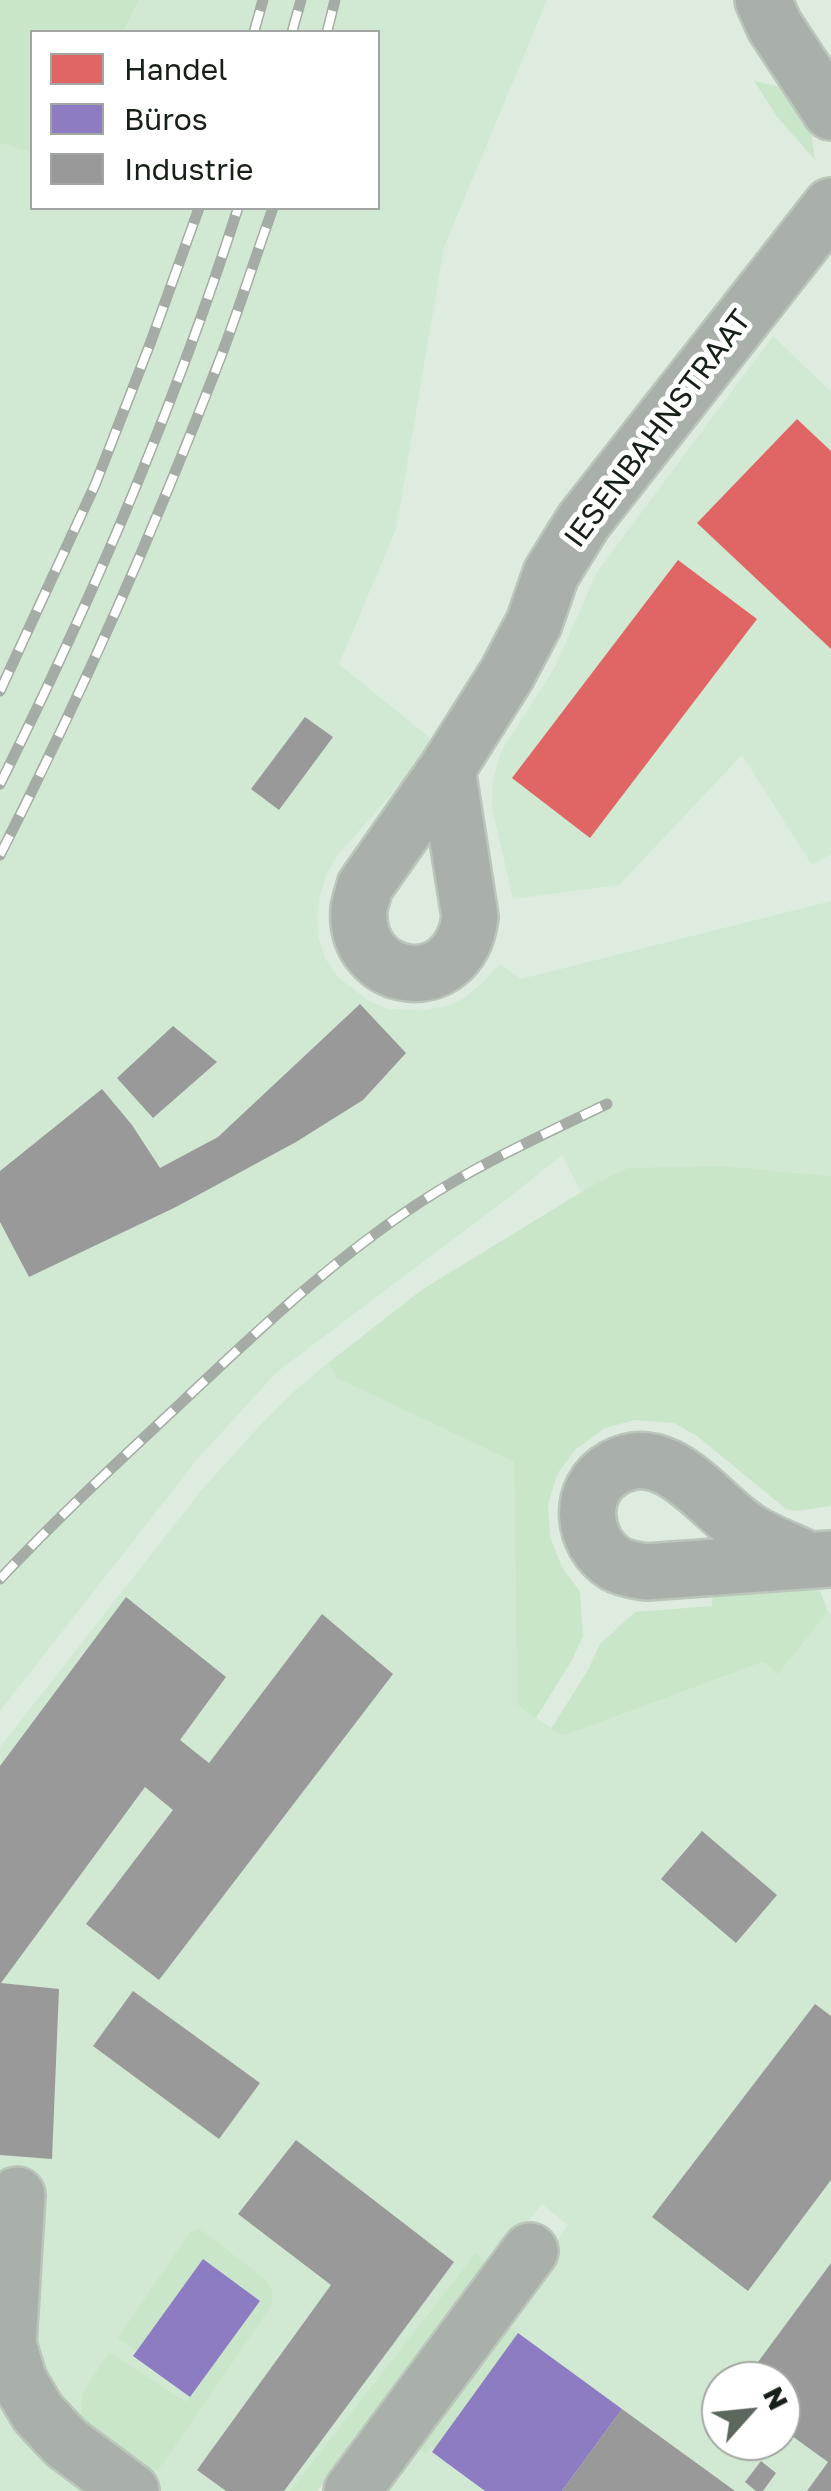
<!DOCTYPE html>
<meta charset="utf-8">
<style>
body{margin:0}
#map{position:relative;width:831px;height:2491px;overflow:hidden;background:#ddecde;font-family:"Golos Text",sans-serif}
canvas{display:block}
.legend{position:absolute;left:30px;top:30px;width:350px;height:180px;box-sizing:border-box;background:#fff;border:2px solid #a2a6a2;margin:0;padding:12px 18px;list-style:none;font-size:30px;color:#162017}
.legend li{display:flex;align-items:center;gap:20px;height:50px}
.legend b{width:50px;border:2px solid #a2a6a2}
.north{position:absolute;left:701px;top:2361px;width:100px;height:100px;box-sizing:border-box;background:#fff;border:2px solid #a2a6a2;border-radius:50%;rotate:63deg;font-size:28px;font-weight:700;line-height:40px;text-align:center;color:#162017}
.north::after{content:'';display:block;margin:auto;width:35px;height:45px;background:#5c675d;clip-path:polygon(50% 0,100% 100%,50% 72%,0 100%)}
</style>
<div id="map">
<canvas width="831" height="2491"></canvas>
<ul class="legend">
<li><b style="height:28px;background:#e06666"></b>Handel</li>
<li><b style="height:28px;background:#8e7cc3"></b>Büros</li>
<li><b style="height:28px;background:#999"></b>Industrie</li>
</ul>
<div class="north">N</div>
</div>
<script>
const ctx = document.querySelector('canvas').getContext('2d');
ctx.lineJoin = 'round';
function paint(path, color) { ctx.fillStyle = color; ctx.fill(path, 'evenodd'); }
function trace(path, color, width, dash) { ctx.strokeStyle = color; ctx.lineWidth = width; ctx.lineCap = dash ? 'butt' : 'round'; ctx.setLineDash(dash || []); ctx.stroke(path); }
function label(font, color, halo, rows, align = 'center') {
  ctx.font = font + ' "Golos Text",sans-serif'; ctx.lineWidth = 10; ctx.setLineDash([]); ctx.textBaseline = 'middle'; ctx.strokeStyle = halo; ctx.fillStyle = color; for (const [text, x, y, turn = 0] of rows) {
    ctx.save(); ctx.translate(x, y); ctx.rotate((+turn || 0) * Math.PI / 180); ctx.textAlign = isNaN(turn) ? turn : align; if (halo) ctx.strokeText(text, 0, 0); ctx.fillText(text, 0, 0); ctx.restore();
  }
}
paint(new Path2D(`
 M139,0H547L444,247L396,529L339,664L436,743L337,856L327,873L320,895L317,919L319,939L325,958L338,977L370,1002L389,1009L426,1010L447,1006L464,998L482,983L500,964L521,979L831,901V1176L725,1166L598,1182L581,1192L562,1155L512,1195L277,1372L199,1457L0,1711V143L32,153V208H378V32H123Z
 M773,336L831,392V854L812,865L742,755L619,885L513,899L492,807L493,781L500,753L555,667L597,572Z
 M328,1363L338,1378L514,1462L517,1705L563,1736L763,1662L778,1673L828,1612L831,1615V2491H379L568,2225L542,2204L317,2491H0V1747L200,1492L262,1423L292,1393ZM721,2381H781V2441H721Z`), '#d1e9d2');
paint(new Path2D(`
 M0,0H139L123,32H32V153L0,143Z
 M754,81L780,87L811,134L815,160L778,118Z
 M725,1166L831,1176V1506L796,1511L786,1509L697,1436L674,1423L635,1420L605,1428L576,1449L558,1473L548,1503L550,1537L562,1567L580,1592L583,1636L572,1660L536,1718L517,1705L514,1462L337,1378L328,1363L423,1289L598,1182L628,1168Z
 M813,1585L820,1591L828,1612L778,1674L763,1662L563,1736L551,1729L588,1670L600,1644L635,1612L712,1606L713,1591Z
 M200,2229L266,2280L272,2291V2305L162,2465L151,2474L80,2421L83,2392L109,2352L186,2402L260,2301L203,2259L137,2351L118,2338L190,2232Z
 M476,2253L492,2269L317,2491H290Z
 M500,2319L518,2333L435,2448L431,2446L426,2454L413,2445Z`), '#c9e6cb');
paint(new Path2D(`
 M797,419L831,451V649L697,523Z
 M678,560L757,619L590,838L512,778Z`), '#e06666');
paint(new Path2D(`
 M203,2259L260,2301L190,2397L133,2356Z
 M518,2333L622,2409L562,2491H485L432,2452Z`), '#8e7cc3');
paint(new Path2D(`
 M305,717L333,737L279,810L251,789Z
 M360,1004L406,1053L363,1100L296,1142L176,1207L29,1277L0,1222V1171L102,1089L132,1125L160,1168L218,1137Z
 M173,1026L217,1062L153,1118L117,1078Z
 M126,1597L226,1677L180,1740L209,1763L322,1614L393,1674L159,1980L86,1924L173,1810L145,1787L1,1983L59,1989L52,2159L0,2155V1766Z
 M702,1831L777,1895L736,1943L661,1879Z
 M133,1991L260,2083L219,2139L93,2046Z
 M815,2004L831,2016V2180L748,2291L652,2217Z
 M296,2140L454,2262L284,2491H226L197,2470L331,2285L238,2214Z
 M831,2263V2491H807L828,2462L781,2428V2381H744Z
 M622,2409L735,2491H562Z
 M761,2461L776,2473L763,2491H756L745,2482Z`), '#999');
const minor = new Path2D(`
 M763,0L774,25L831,112
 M447,769L470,917C459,1002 353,984 359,909C360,902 363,894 365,886L447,769L507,674L534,623L551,574L583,522L831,206
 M806,1559C788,1550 768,1543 750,1532C710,1508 668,1438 614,1468C576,1489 581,1543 616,1564C625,1569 635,1570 646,1572L831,1559
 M17,2195L8,2344L19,2381L38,2413L66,2443L131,2491
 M352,2491L530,2251`);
trace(minor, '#bbc6bb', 60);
trace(minor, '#a9b0a9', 55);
const rail = new Path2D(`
 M254,32L263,0
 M292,32L301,0
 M327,32L335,0
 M0,691L95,485L150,344L199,208
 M0,784C93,598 175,405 238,208
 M0,855C82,694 155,528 220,359C239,309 255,258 273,208
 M0,1579C57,1518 119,1461 180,1404C256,1332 331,1261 419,1203C477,1165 544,1134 607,1104`);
trace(rail, '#a5aba5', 11);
trace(rail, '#fff', 8, [22]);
label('30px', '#162017', '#fff', [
 ["IESENBAHNSTRAAT",658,429,-53]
]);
</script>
